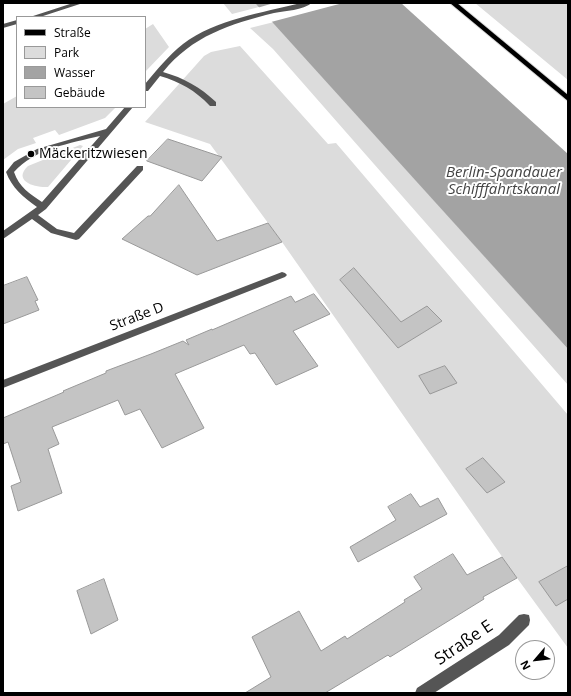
<!DOCTYPE html>
<meta charset="utf-8">
<style>
body{margin:0}
#map{position:relative;width:571px;height:696px;overflow:hidden;background:#fff;font-family:"Open Sans",sans-serif}
canvas{display:block}
.frame{position:absolute;inset:0;border:4px solid #000;pointer-events:none}
.legend{position:absolute;left:16px;top:16px;width:130px;height:92px;box-sizing:border-box;background:#fff;border:1px solid #999;margin:0;padding:5px 7px;list-style:none;font-size:12px;color:#000}
.legend li{display:flex;align-items:center;gap:8px;height:20px}
.legend b{width:20px;border:1px solid #999}
.north{position:absolute;left:515px;top:640px;width:40px;height:40px;box-sizing:border-box;background:#fff;border:1px solid #999;border-radius:50%;rotate:242deg;font-size:11px;font-weight:700;line-height:16px;text-align:center;color:#000}
.north::after{content:'';display:block;margin:auto;width:14px;height:18px;background:#000;clip-path:polygon(50% 0,100% 100%,50% 72%,0 100%)}
</style>
<div id="map">
<canvas width="571" height="696"></canvas>
<div class="frame"></div>
<ul class="legend">
<li><b style="height:5px;background:#000"></b>Straße</li>
<li><b style="height:11px;background:#dcdcdc"></b>Park</li>
<li><b style="height:11px;background:#a3a3a3"></b>Wasser</li>
<li><b style="height:11px;background:#c4c4c4"></b>Gebäude</li>
</ul>
<div class="north">N</div>
</div>
<script>
const ctx = document.querySelector('canvas').getContext('2d');
ctx.lineJoin = 'round';
function paint(path, color) { ctx.fillStyle = color; ctx.fill(path, 'evenodd'); }
function trace(path, color, width, dash) { ctx.strokeStyle = color; ctx.lineWidth = width; ctx.lineCap = dash ? 'butt' : 'round'; ctx.setLineDash(dash || []); ctx.stroke(path); }
function label(font, color, halo, rows, align = 'center') {
  ctx.font = font + ' "Open Sans",sans-serif'; ctx.lineWidth = 4; ctx.setLineDash([]); ctx.textBaseline = 'middle'; ctx.strokeStyle = halo; ctx.fillStyle = color; for (const [text, x, y, turn = 0] of rows) {
    ctx.save(); ctx.translate(x, y); ctx.rotate((+turn || 0) * Math.PI / 180); ctx.textAlign = isNaN(turn) ? turn : align; if (halo) ctx.strokeText(text, 0, 0); ctx.fillText(text, 0, 0); ctx.restore();
  }
}
paint(new Path2D(`
 M223,3H255L259,7L232,14Z
 M475,3H568V80Z
 M274,22L568,349V385L273,49L250,28Z
 M153,24L169,47L145,72V29Z
 M240,46L328,144L336,143L568,415V648L517,578L282,242L210,144L145,122L204,56L211,52Z
 M17,96V107H116L105,118L59,135L55,130L33,138L36,143L18,149L3,160V104Z
 M80,145L83,146L48,187C35,188 12,181 28,166Z`), '#dcdcdc');
paint(new Path2D(`
 M255,3H401L568,154V349Z`), '#a3a3a3');
paint(new Path2D(`
 M274,3H343L271,22L257,8Z`), '#fff');
const building = new Path2D(`
 M168,139L222,157L202,181L147,161Z
 M179,185L217,241L268,223L282,242L197,275L122,239L148,216H150Z
 M354,268L401,322L427,306L442,321L398,348L340,280Z
 M27,277L38,300L35,301L39,310L3,324V286Z
 M314,294L330,314L293,331L318,366L276,385L255,353L250,354L244,345L175,374L204,428L162,448L140,409L125,415L118,400L52,427L59,444L48,449L62,493L18,511L11,486L21,482L8,442L3,444V418L64,392L63,391L106,373V371L151,354L183,341L189,345L186,340L212,329V330L291,296L295,302Z
 M445,366L457,383L430,394L419,376Z
 M483,458L505,482L487,493L466,469Z
 M411,494L420,507L438,498L447,514L358,562L350,547L396,520L388,507Z
 M453,554L467,575L502,557L517,578L483,597L484,599L390,657L388,655L325,693H245L271,677L252,637L299,611L321,651L345,636L347,639L405,602L404,600L422,589L414,577Z
 M568,566V599L556,606L539,582Z
 M104,579L118,620L91,634L77,591Z`);
paint(building, '#c4c4c4');
trace(building, '#999', 1);
const major = new Path2D(`
 M450,3H457L568,95V101Z`);
trace(major, '#dbdbdb', 2);
paint(new Path2D(`
 M73,3H83L40,17H30Z
 M301,3H312C303,10 285,11 274,13C230,24 192,36 163,72C184,78 200,87 216,102V106H210C195,90 180,82 160,76L148,91H145V84C157,70 168,56 183,44C216,19 262,13 301,3Z
 M17,20V24L3,28V24Z
 M125,107H133L46,209L38,215L57,229L74,233L137,166H143V170L79,239L76,240L51,233L32,219L3,239V231L37,207C23,197 12,188 6,172L14,162L37,149L106,129ZM100,136L42,202C30,194 19,187 14,172C34,149 71,143 100,136Z
 M282,272L285,273L287,275L285,277L3,388V380Z
 M524,614L529,615L530,620L529,625L509,645L434,693H415L417,688L499,635L519,615Z`), '#555');
paint(major, '#000');
for (const [x, y, r, color] of [
 [31,154,4,"#000"]
]) { const dot = new Path2D(); dot.arc(x, y, r, 0, 2 * Math.PI); ctx.fillStyle = color; ctx.fill(dot); trace(dot, '#fff', 1.5); }
label('14px', '#000', '#fff', [
 ["Mäckeritzwiesen",39,154]
], 'left');
label('14px', '#000', '#fff', [
 ["Straße D",137,317,-21]
]);
label('italic 15px', '#444', '#fff', [
 ["Berlin-Spandauer",504,173],
 ["Schifffahrtskanal",504,190]
]);
label('17px', '#000', '#fff', [
 ["Straße E",464,643,-34]
]);
</script>
